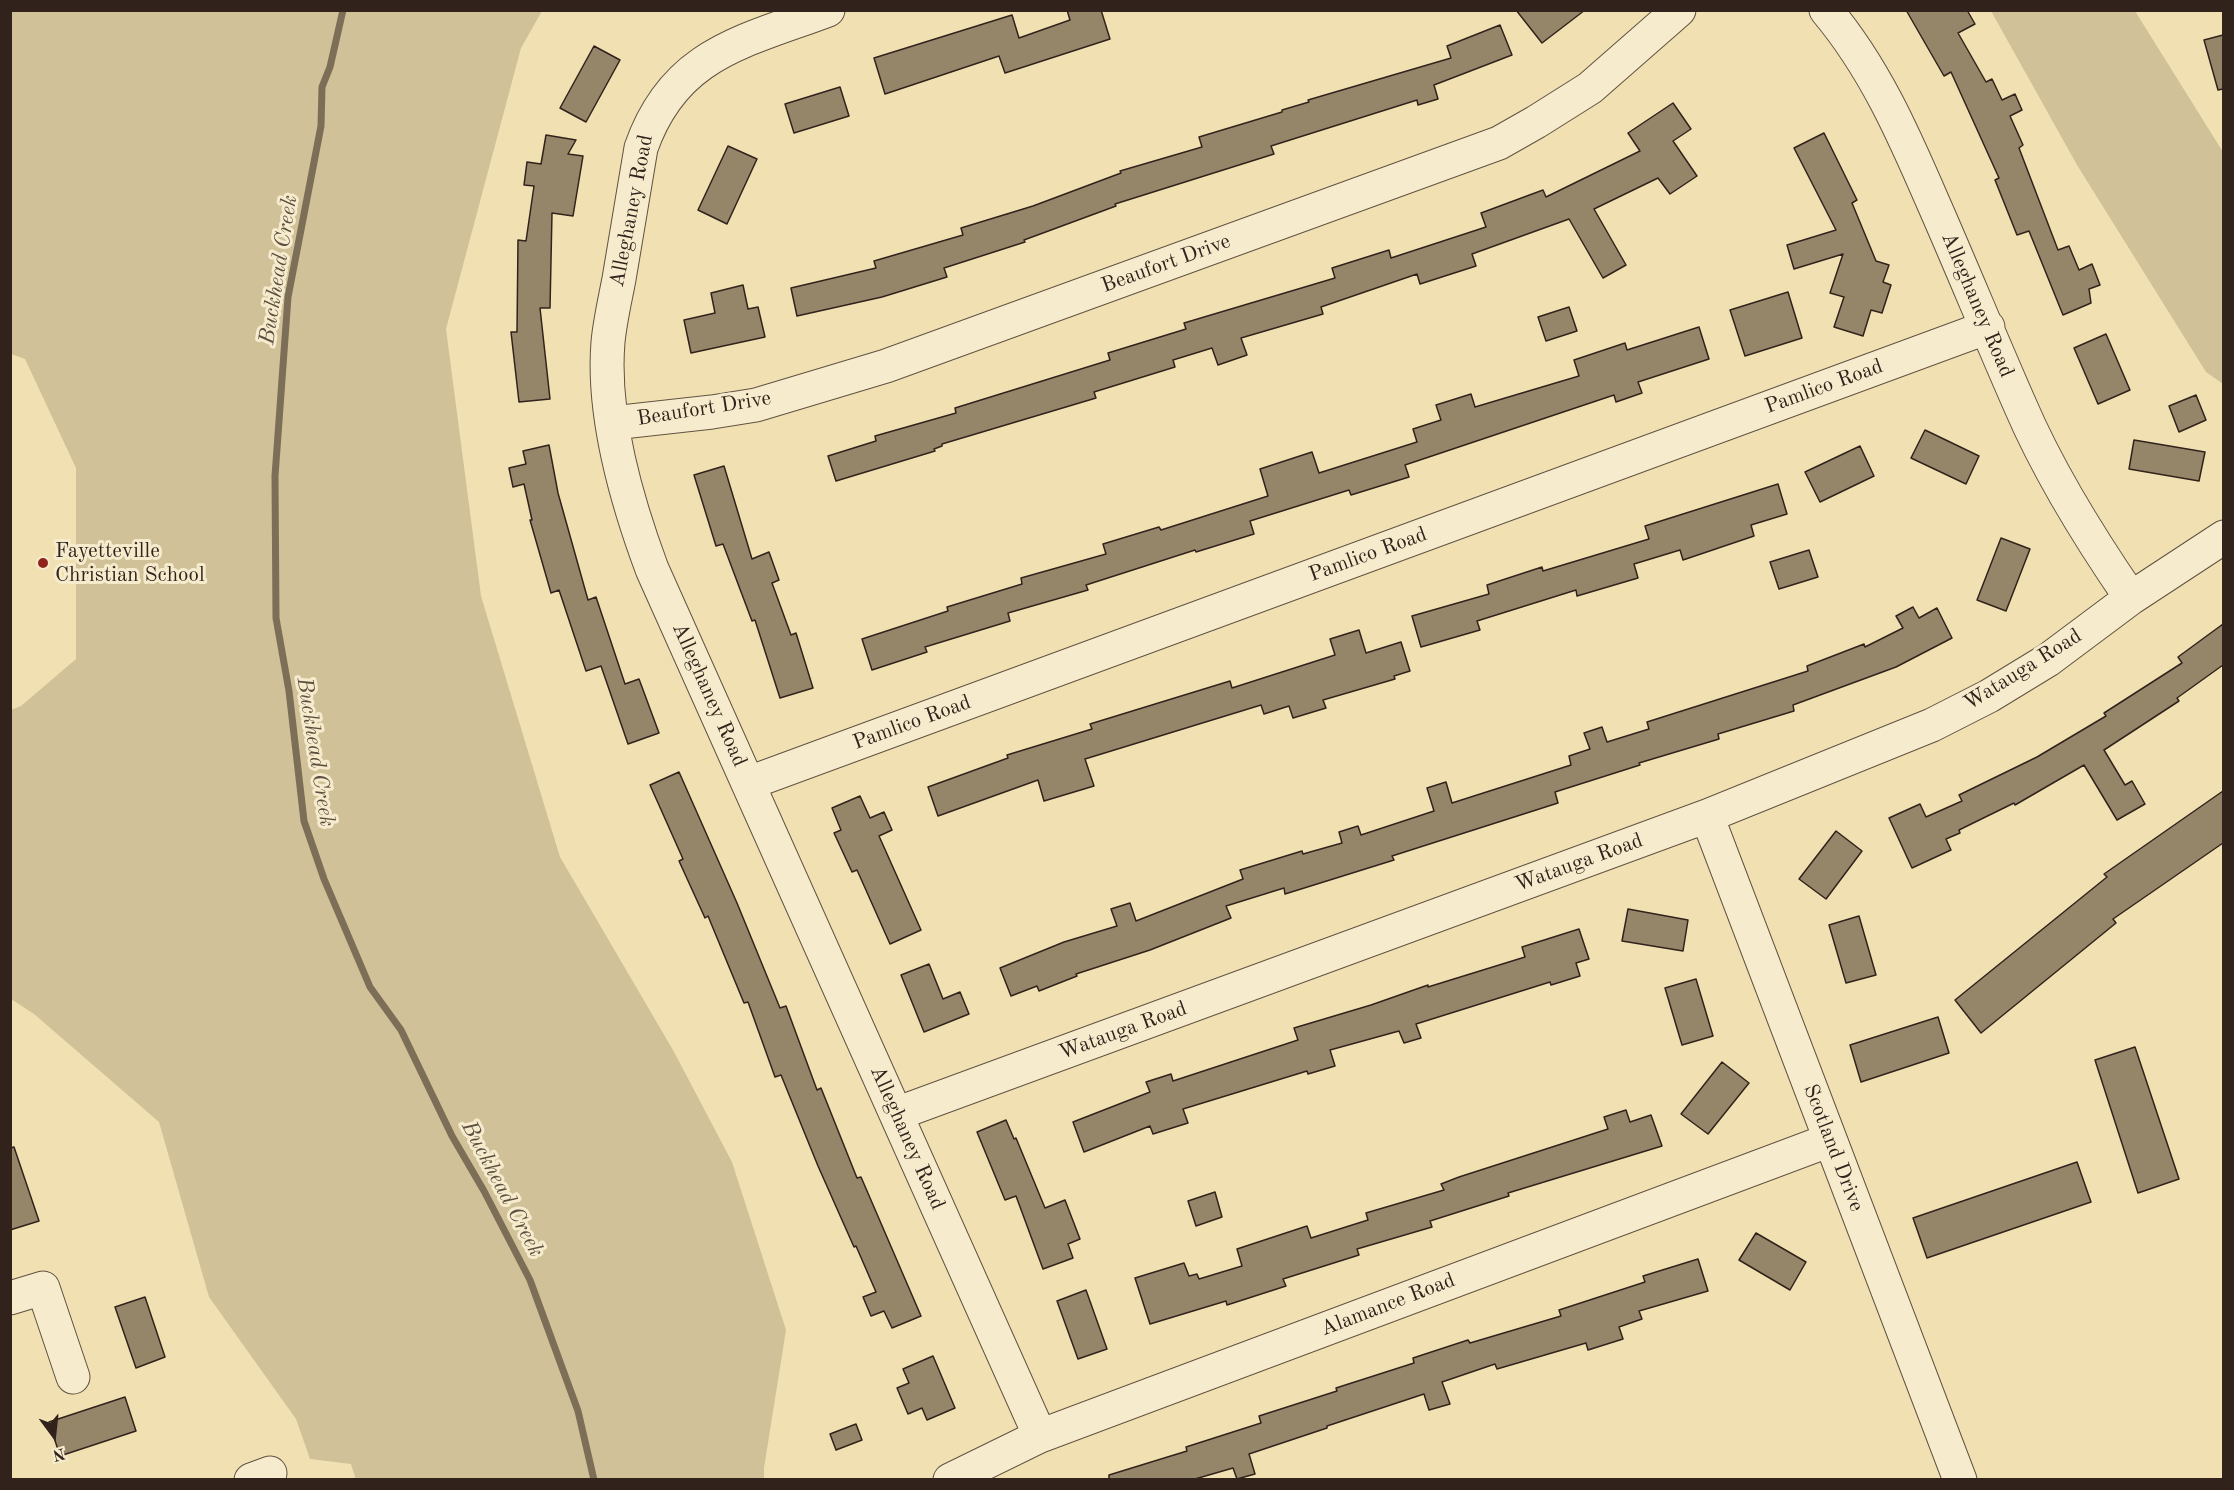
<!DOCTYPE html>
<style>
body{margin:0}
#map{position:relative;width:2234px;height:1490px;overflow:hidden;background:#f1e1b2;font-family:"Old Standard TT",serif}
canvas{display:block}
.frame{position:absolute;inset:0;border:12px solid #31231c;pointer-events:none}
.north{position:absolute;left:24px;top:1406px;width:60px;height:60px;-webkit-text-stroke:4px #f6eccd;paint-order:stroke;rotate:165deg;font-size:16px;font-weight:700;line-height:24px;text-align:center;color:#31231c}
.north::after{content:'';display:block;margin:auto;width:21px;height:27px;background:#31231c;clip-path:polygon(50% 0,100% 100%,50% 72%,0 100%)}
</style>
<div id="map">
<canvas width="2234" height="1490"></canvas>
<div class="frame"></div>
<div class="north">N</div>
</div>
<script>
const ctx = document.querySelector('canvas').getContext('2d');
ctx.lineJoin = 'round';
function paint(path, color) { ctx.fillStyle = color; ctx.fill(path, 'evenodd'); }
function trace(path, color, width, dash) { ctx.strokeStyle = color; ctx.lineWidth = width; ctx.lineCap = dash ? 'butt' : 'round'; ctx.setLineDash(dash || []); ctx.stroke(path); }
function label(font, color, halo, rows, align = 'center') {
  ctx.font = font + ' "Old Standard TT",serif'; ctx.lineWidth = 6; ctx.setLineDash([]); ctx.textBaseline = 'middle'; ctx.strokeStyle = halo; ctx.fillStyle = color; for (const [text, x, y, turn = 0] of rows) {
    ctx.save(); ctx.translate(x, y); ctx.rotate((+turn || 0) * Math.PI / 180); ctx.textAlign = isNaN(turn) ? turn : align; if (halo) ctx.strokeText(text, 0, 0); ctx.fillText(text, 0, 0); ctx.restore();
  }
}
paint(new Path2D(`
 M10,11H542L521,48L446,329L481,596L560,857L673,1050L732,1162L786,1330L764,1468V1479L356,1480L351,1464L310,1459L296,1419L209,1297L159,1122L34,1014L11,999V710L21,706L76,659V468L25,359L11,354Z
 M1991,11H2135L2223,152V384L2206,372L2077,165Z`), '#d0c198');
trace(new Path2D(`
 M343,10L330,67L322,87L321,126L288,297L275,476L276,618L289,691L304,821L324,879L370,987L401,1030L452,1136L484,1191L530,1280L578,1411L594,1480`), '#7d6e57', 7);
const building = new Path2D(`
 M1067,10H1101L1110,39L1005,73L999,56L885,94L874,58L1012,15L1019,38L1070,20Z
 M1516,10H1585L1542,43Z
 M1906,10H1967L1975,24L1958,33L1986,82L1992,79L2002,100L2015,94L2022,110L2010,116L2023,145L2019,148L2058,250L2069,246L2079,270L2092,264L2100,285L2089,289L2091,303L2063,315L2029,231L2017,235L1995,180L1999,178L1951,72L1944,76Z
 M1500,25L1512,55L1434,85L1438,99L1418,105L1417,100L1271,146L1274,154L1115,204L1116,206L1024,240L1025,242L944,268L947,277L882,297L797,316L791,288L876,268L874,261L963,235L961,228L1033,206L1121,173L1120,171L1202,147L1199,137L1282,112V110L1309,102L1308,100L1451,58L1447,46Z
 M2223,35V89L2218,90L2204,40Z
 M594,46L620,60L586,122L560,108Z
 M840,87L849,116L794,133L785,104Z
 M1673,103L1691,129L1673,141L1697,176L1670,194L1658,178L1594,209L1626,265L1603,278L1569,219L1472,254L1476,266L1420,284L1417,274L1321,307L1323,314L1241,338L1247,355L1218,365L1212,348L1173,360L1175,367L1094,392L1096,398L942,444V446L934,449L935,451L836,481L828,456L876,441L875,436L956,413L955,408L1110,360L1108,353L1186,329L1184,323L1335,278L1332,268L1389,250L1391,258L1486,227L1481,213L1543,190L1546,197L1640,151L1628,133Z
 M1824,133L1857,200L1852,203L1876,261L1889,265L1883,282L1891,285L1882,313L1871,310L1863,336L1834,327L1844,297L1830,293L1843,254L1794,269L1787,245L1836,230L1794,148Z
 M546,135L576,140L568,154L583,156L573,216L552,213L550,308H540L550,399L519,402L511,332H517L518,240L526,241L534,186L524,185L527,162L541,164Z
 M728,146L757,159L727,224L698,210Z
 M743,285L748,309L758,307L765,337L691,353L684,320L715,313L711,293Z
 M1788,292L1802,338L1745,356L1730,310Z
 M1569,307L1577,331L1546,341L1538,317Z
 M1699,327L1709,359L1638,382L1642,393L1616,402L1614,395L1405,465L1409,477L1351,495L1349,490L1250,521L1254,534L1196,552L1195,550L1086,585L1088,590L1008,613L1010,621L925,647L927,652L872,670L862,639L948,611L947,607L1022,584L1021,578L1106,554L1103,544L1159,527L1161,530L1268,496L1260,469L1312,452L1319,473L1417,442L1413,429L1441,420L1436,405L1471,394L1475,407L1579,376L1574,360L1625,343L1627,350Z
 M2106,334L2130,390L2098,404L2074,348Z
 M2196,395L2206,420L2179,432L2169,406Z
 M1925,430L1979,456L1966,484L1911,458Z
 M2134,440L2205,452L2199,481L2129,469Z
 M549,445L558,493L588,600L596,597L625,684L639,679L659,733L628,744L601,666L586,671L559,590L551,593L530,520H532L524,484L513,487L509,468L526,464L523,451Z
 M1860,446L1874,476L1820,502L1805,472Z
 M724,466L752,559L769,552L779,580L772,583L791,635L796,633L813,688L780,698L755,620L752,621L723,544L716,546L694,475Z
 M1778,484L1787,514L1751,525L1754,536L1683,560L1680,550L1634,564L1638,578L1577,596L1576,590L1477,621L1480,630L1421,647L1412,616L1489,594L1487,585L1542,567L1543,571L1649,539L1645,526Z
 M2001,538L2030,549L2006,611L1977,600Z
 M1809,550L1818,577L1779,589L1770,562Z
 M1913,607L1919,618L1937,608L1952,638L1896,667L1793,705L1794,711L1718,734L1719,739L1639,763L1640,765L1555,792L1558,803L1392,856L1394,860L1285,894L1284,888L1226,906L1231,918L1150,950L1076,974L1077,976L1039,991L1037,986L1011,996L1000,968L1064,942L1117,926L1111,909L1130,903L1136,921L1243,879L1240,870L1302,851L1303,854L1342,843L1339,832L1358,826L1361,835L1434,811L1427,788L1446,782L1452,803L1571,765L1569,756L1590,749L1584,733L1602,727L1607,742L1649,729L1647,722L1808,671L1807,666L1864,644L1865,647L1903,628L1896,616Z
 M2223,624V665L2177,698L2179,701L2104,750L2125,785L2132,781L2145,804L2117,820L2084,765L2015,805L2014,803L1959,830L1960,833L1946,839L1951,850L1912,868L1889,818L1920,804L1926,817L1962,801L1959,795L2037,757L2106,716L2104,713L2182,663L2178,657Z
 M1359,630L1366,653L1401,642L1410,671L1394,676L1395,679L1323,700L1326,708L1293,718L1289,706L1264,714L1261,705L1085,759L1094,786L1044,801L1038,780L938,816L928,787L1008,758L1007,755L1092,729L1090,724L1230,681L1232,688L1335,655L1330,639Z
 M679,772L737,903L780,1008L786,1006L817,1090L821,1088L857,1178L861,1177L921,1316L892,1328L884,1311L871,1316L863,1297L876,1292L856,1246L854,1247L818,1166L781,1075L775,1077L748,1002L744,1003L708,916L705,918L679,861L683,859L650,785Z
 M2223,791V843L2113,919L2116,923L1981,1033L1955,1000L2107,877L2104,874Z
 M860,796L870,818L884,812L892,830L879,836L921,930L890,944L857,870L852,872L834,833L841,830L832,808Z
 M1836,831L1862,851L1826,899L1799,879Z
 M1628,909L1688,920L1683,951L1622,941Z
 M1859,916L1876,975L1846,983L1829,925Z
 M1579,929L1589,959L1576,963L1580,976L1551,985L1550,982L1416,1024L1421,1038L1404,1043L1399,1031L1330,1050L1335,1066L1308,1074L1307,1071L1183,1109L1188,1123L1153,1134L1150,1126L1084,1152L1073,1122L1150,1092L1146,1082L1171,1074L1173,1081L1298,1040L1294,1028L1371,1005L1428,985V987L1525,957L1522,947Z
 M929,964L943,999L960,992L969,1014L924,1032L901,975Z
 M1696,979L1713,1036L1682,1045L1665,988Z
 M1938,1017L1949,1053L1861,1082L1850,1045Z
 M2135,1047L2179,1179L2138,1193L2095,1060Z
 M1722,1062L1749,1083L1708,1134L1681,1114Z
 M1626,1110L1630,1122L1651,1115L1662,1146L1508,1193L1509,1196L1430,1221L1432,1227L1357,1249L1359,1255L1283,1279L1286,1286L1227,1305L1226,1301L1150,1324L1135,1278L1184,1263L1189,1276L1197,1274L1199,1279L1242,1266L1237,1249L1307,1226L1311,1238L1368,1220L1366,1213L1444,1190L1441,1184L1459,1177L1608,1129L1604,1117Z
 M1006,1120L1014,1139L1016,1138L1045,1208L1065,1200L1080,1239L1068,1244L1073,1258L1043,1269L1016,1196L1005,1200L977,1132Z
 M14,1147L39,1221L10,1230V1148Z
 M2077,1162L2091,1202L1927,1258L1913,1218Z
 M1215,1192L1222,1217L1196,1226L1188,1201Z
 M1756,1233L1806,1262L1790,1290L1739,1260Z
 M1698,1259L1708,1291L1639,1311L1642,1319L1619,1327L1623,1339L1588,1350L1586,1343L1497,1369L1495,1364L1442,1382L1450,1404L1429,1410L1424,1394L1327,1426V1428L1249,1454L1255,1474L1237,1479L1233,1468L1195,1479H1109V1475L1187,1451L1186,1447L1261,1423L1259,1416L1337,1391L1336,1388L1414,1363L1413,1358L1468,1340L1470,1343L1561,1316L1559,1310L1645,1282L1643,1276Z
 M1086,1290L1107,1349L1078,1359L1057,1301Z
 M145,1297L165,1357L136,1368L115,1307Z
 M933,1356L955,1408L927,1420L922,1408L908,1414L897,1388L909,1383L903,1369Z
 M125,1397L136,1431L60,1456L49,1422Z
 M856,1424L862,1440L836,1450L830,1434Z`);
paint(building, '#95866a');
trace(building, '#31231c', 1.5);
const minor = new Path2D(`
 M828,10C743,42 674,53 641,148C634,192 626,235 619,279C615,300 610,321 608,342C602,414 627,502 652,569L1040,1436
 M1826,10C1874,67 1903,133 1932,200C1962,268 1990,337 2020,405C2049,473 2089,537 2131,598
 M613,423L712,412L756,405L886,366L1499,143L1536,122L1590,88L1679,10
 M749,783L1988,327
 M1707,816L1960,1480
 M896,1114L1707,816L1932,725L1989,696L2048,660L2131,598L2224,537
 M10,1298L43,1288L73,1377
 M251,1480L270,1473
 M950,1480L1040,1436L1830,1140`);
trace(minor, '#615242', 35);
trace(minor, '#f6eccd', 33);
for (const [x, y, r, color] of [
 [43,563,6,"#8f2418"]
]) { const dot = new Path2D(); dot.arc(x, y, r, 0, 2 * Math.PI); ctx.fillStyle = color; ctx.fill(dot); trace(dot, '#f6eccd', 2); }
label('21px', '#31231c', '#f6eccd', [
 ["Alleghaney Road",632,211,-79],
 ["Beaufort Drive",1166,264,-20],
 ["Alleghaney Road",1977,305,67],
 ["Pamlico Road",1824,387,-20],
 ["Beaufort Drive",704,409,-9],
 ["Pamlico Road",1368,555,-20],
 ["Watauga Road",2023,670,-32],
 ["Alleghaney Road",709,695,66],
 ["Pamlico Road",912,723,-20],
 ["Watauga Road",1579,863,-20],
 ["Watauga Road",1123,1031,-20],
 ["Alleghaney Road",907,1138,66],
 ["Scotland Drive",1833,1148,69],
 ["Alamance Road",1388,1305,-21]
]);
label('21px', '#31231c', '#f6eccd', [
 ["Fayetteville",55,551],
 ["Christian School",55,575]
], 'left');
label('italic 22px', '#5d4f3f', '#f6eccd', [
 ["Buckhead Creek",279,270,-81],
 ["Buckhead Creek",315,752,81],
 ["Buckhead Creek",502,1189,62]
]);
</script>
